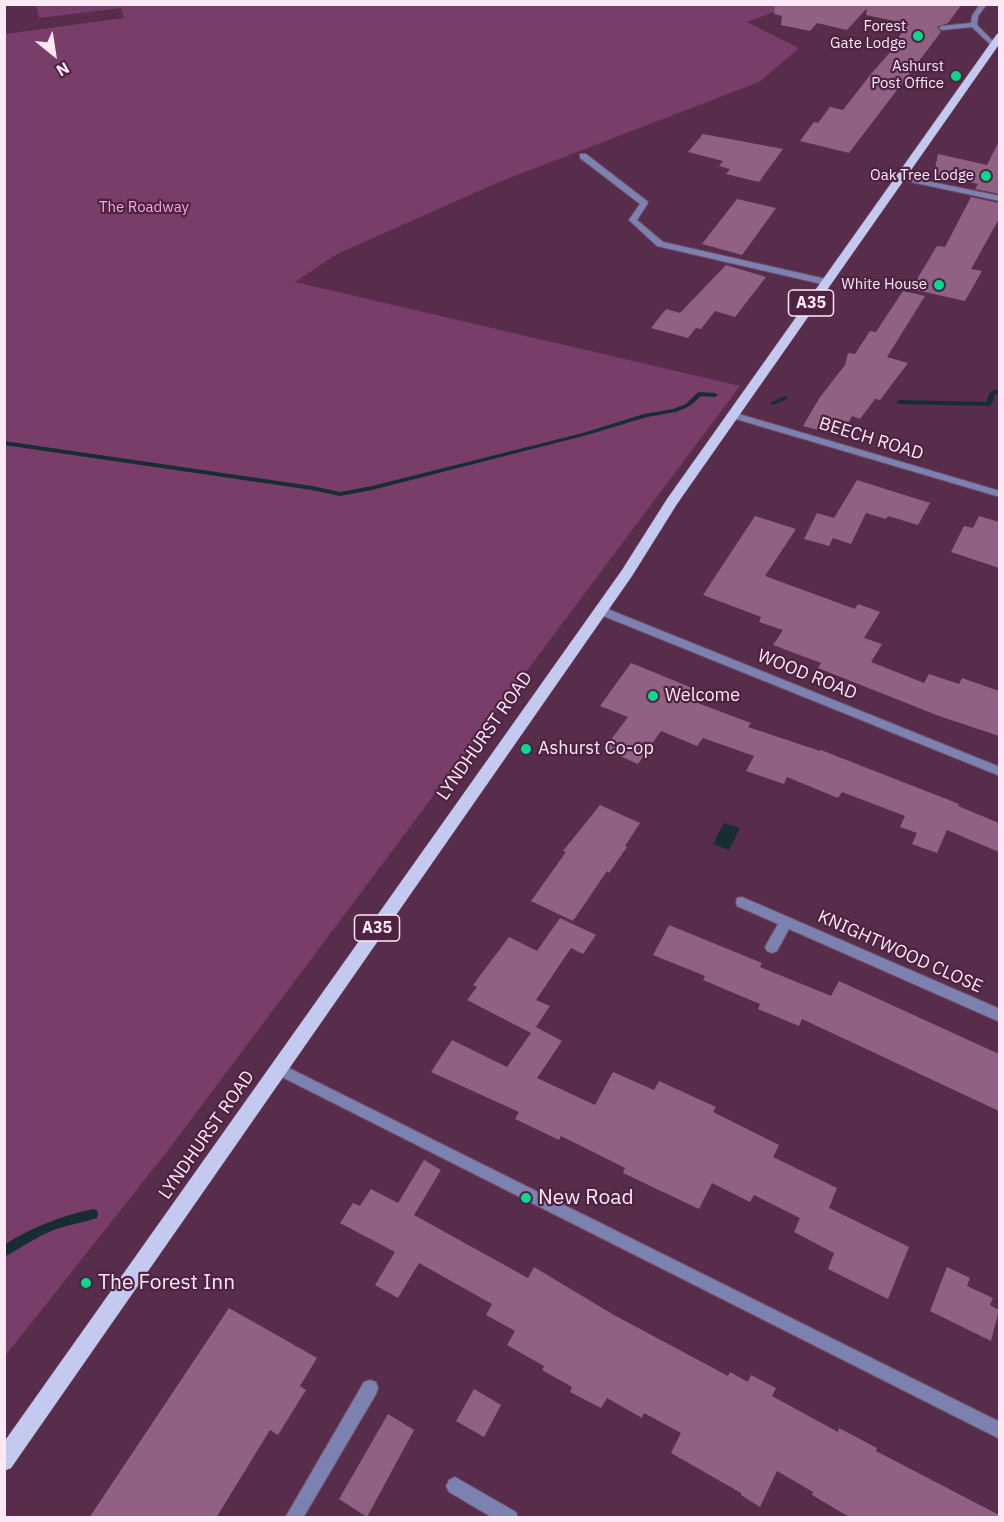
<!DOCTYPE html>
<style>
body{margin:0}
#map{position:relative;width:1004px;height:1522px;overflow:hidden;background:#582d4c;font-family:"IBM Plex Sans",sans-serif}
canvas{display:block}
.frame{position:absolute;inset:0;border:6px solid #fee8f6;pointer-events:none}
.north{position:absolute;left:24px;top:24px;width:60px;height:60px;-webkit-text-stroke:4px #4d2341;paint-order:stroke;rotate:150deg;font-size:16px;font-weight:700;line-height:24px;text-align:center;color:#fee8f6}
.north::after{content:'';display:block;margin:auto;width:21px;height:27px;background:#fee8f6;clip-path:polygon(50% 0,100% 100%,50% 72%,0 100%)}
</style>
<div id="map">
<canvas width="1004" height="1522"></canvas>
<div class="frame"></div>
<div class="north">N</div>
</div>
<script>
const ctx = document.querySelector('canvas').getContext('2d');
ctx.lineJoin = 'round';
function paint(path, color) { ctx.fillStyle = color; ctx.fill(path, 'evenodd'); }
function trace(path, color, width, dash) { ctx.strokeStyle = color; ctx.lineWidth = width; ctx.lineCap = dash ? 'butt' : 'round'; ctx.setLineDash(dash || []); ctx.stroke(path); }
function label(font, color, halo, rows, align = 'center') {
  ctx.font = font + ' "IBM Plex Sans",sans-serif'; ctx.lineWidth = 4.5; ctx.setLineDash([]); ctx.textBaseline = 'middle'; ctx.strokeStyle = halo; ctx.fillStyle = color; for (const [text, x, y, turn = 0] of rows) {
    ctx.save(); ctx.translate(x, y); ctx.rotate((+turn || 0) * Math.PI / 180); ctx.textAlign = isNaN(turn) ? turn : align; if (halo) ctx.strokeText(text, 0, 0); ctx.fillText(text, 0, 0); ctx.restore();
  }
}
paint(new Path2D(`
 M36,4L792,5L747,22L799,48L759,82L499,182L337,254L295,282L740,386L169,1149L5,1356V34L124,18L121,8L39,18Z`), '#783d68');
paint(new Path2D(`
 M724,823L740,828L729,850L713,844Z`), '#162d33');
paint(new Path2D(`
 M1000,389V393L995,394L992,404L989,406L899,404L896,402L899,400L986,402L990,392Z
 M699,392L715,393L718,395L715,397L701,396L690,406L676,412L647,417L587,435L372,490L340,496L312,490L4,445V441L312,486L340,492L372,486L583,433L644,414L673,409L686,404L697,393Z
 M785,396L788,398L787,399L773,405L770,403Z
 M93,1209L97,1210L98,1214L97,1218C82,1223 66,1225 51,1231C34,1238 20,1249 4,1257V1245C32,1227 61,1216 93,1209Z`), '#162d33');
paint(new Path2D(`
 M775,4H962L948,23L937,27L941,32L849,153L800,141L814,122L818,123L830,107L843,110L871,74L892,50L889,49L909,24L866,15L867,8L847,30L817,23L810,31L781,25L782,16L774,14Z
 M703,134L783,149L759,182L726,174L730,169L719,166L723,161L688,152Z
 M999,141V194L975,189L978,184L934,174L938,154L987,165Z
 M971,197L999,203V219L971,269L982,271L965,301L911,289L937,246L945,247Z
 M737,199L776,208L742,255L702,244Z
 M726,265L766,277L735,317L715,311L701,329L696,328L688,338L651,328L666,309L680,313Z
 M903,291L925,296L887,357L908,363L880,400L875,399L860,419L852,416L845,429L834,426L830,433L803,426L820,397L845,365L848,353L855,354L870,331L876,332Z
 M857,480L930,503L918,525L888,516L886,519L866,513L851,544L833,538L829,546L804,539L817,513L834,518Z
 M755,516L796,529L765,576L855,609L858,604L880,612L864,638L882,644L871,662L924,683L929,674L959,684L962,678L999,691V736L939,716L818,668L821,663L773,645L783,630L759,622L761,617L703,595Z
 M979,516L999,522V568L951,552L964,526L973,528Z
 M631,663L702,692L695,702L751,723L748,727L820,751L821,750L959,804L958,806L999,823V852L947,830L937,853L912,844L917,833L900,827L905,816L842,792L838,798L787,777L784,784L746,771L754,756L703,738L697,746L661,731L638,764L604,749L628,717L600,706Z
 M600,805L640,823L625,846L627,847L609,873L607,871L573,921L531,901L566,852L563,851Z
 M560,918L596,935L583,954L571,948L536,1000L550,1006L536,1027L562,1041L537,1078L595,1105L613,1072L654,1090L659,1081L716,1107L713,1112L779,1145L773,1157L837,1188L829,1208L909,1247L888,1299L828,1269L834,1253L794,1232L800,1218L754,1195L750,1202L712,1183L699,1209L623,1173L625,1168L561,1136L559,1140L515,1119L519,1112L431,1072L452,1040L507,1067L531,1033L467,1000L477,987L473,985L509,937L537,951Z
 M669,925L762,963L760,967L831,996L839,981L999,1054V1111L802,1019L799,1026L758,1009L760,1004L703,980L705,976L653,955Z
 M424,1160L441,1170L414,1215L528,1278L534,1267L614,1315L728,1376L730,1372L748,1382L751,1375L776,1388L772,1396L838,1432L839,1428L877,1448L876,1451L999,1515V1518H851L812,1495L813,1492L777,1471L760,1507L741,1495V1493L671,1453L681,1433L644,1413L642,1418L607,1398L601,1408L570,1392L572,1387L542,1370L544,1366L507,1345L515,1331L486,1315L492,1304L419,1263L398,1298L375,1285L395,1252L340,1223L353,1203L360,1206L371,1189L398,1203Z
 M947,1267L970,1278L967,1286L993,1298L990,1305L999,1310L991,1341L930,1311Z
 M229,1308L317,1358L300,1386L306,1390L278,1435L270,1430L216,1518H89Z
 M474,1389L501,1405L484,1437L456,1421Z
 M388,1414L414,1430L367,1517L339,1499Z`), '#906182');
const lane = new Path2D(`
 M980,4H987L978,16L977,25L996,44V46H992L972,27L942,30L939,28L942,26L971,23L972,16Z
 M580,154H586L647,201L648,203L637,220L663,242L826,279L830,282L826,285L657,246L629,220L640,204L580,158Z
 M370,1380L376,1382L378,1388L376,1394L303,1518H285L364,1382Z`);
const street = new Path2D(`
 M897,175L1000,196V201L897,179Z
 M732,412L1000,491V497L729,417L727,415Z
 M600,606L1000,767V776L596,613L595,610L596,607Z
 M742,897L1000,1009V1022L789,929L777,951L772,953L767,951L765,947L778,924L737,906L736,902L737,898Z
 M279,1063L1000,1422V1439L274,1073L272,1069L274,1065Z
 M455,1477L516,1512L518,1518H493L449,1492L446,1486L449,1480Z`);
const primary = new Path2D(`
 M997,34H1000V43L677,504L632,576L11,1468L4,1471V1442L622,570L667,499Z`);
trace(lane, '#734b67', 2);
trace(street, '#734b67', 2);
trace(primary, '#734b67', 1);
paint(lane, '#7c82b0');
paint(street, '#7c82b0');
paint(primary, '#c4c9ef');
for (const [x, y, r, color] of [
 [918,36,6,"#09d98b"],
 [956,76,6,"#09d98b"],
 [986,176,6,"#09d98b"],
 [939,285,6,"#09d98b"],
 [653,696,6,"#09d98b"],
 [526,749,6,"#09d98b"],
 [526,1198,6,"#09d98b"],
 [86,1283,6,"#09d98b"]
]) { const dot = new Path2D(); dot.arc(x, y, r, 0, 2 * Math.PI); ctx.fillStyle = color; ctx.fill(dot); trace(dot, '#4d2341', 2); }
label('15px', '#fee8f6', '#4d2341', [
 ["Forest",906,27],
 ["Gate Lodge",906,44],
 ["Ashurst",944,67],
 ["Post Office",944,84],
 ["Oak Tree Lodge",974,176],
 ["White House",927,285]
], 'right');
label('15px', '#f4a8dd', '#4d2341', [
 ["The Roadway",144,208]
]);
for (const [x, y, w] of [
 [811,303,45],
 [377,928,45]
]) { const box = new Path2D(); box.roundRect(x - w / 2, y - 13, w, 26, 4.5); ctx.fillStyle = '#4d2341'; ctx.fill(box); trace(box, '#fee8f6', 1.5); }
label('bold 16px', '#fee8f6', null, [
 ["A35",811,303],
 ["A35",377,928]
]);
label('18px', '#fee8f6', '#4d2341', [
 ["BEECH ROAD",871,439,17],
 ["WOOD ROAD",807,675,22],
 ["LYNDHURST ROAD",485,736,-55],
 ["KNIGHTWOOD CLOSE",900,952,24],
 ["LYNDHURST ROAD",207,1135,-55]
]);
label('18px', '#fee8f6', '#4d2341', [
 ["Welcome",665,696],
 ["Ashurst Co-op",538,749]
], 'left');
label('21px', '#fee8f6', '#4d2341', [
 ["New Road",538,1198],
 ["The Forest Inn",98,1283]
], 'left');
</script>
